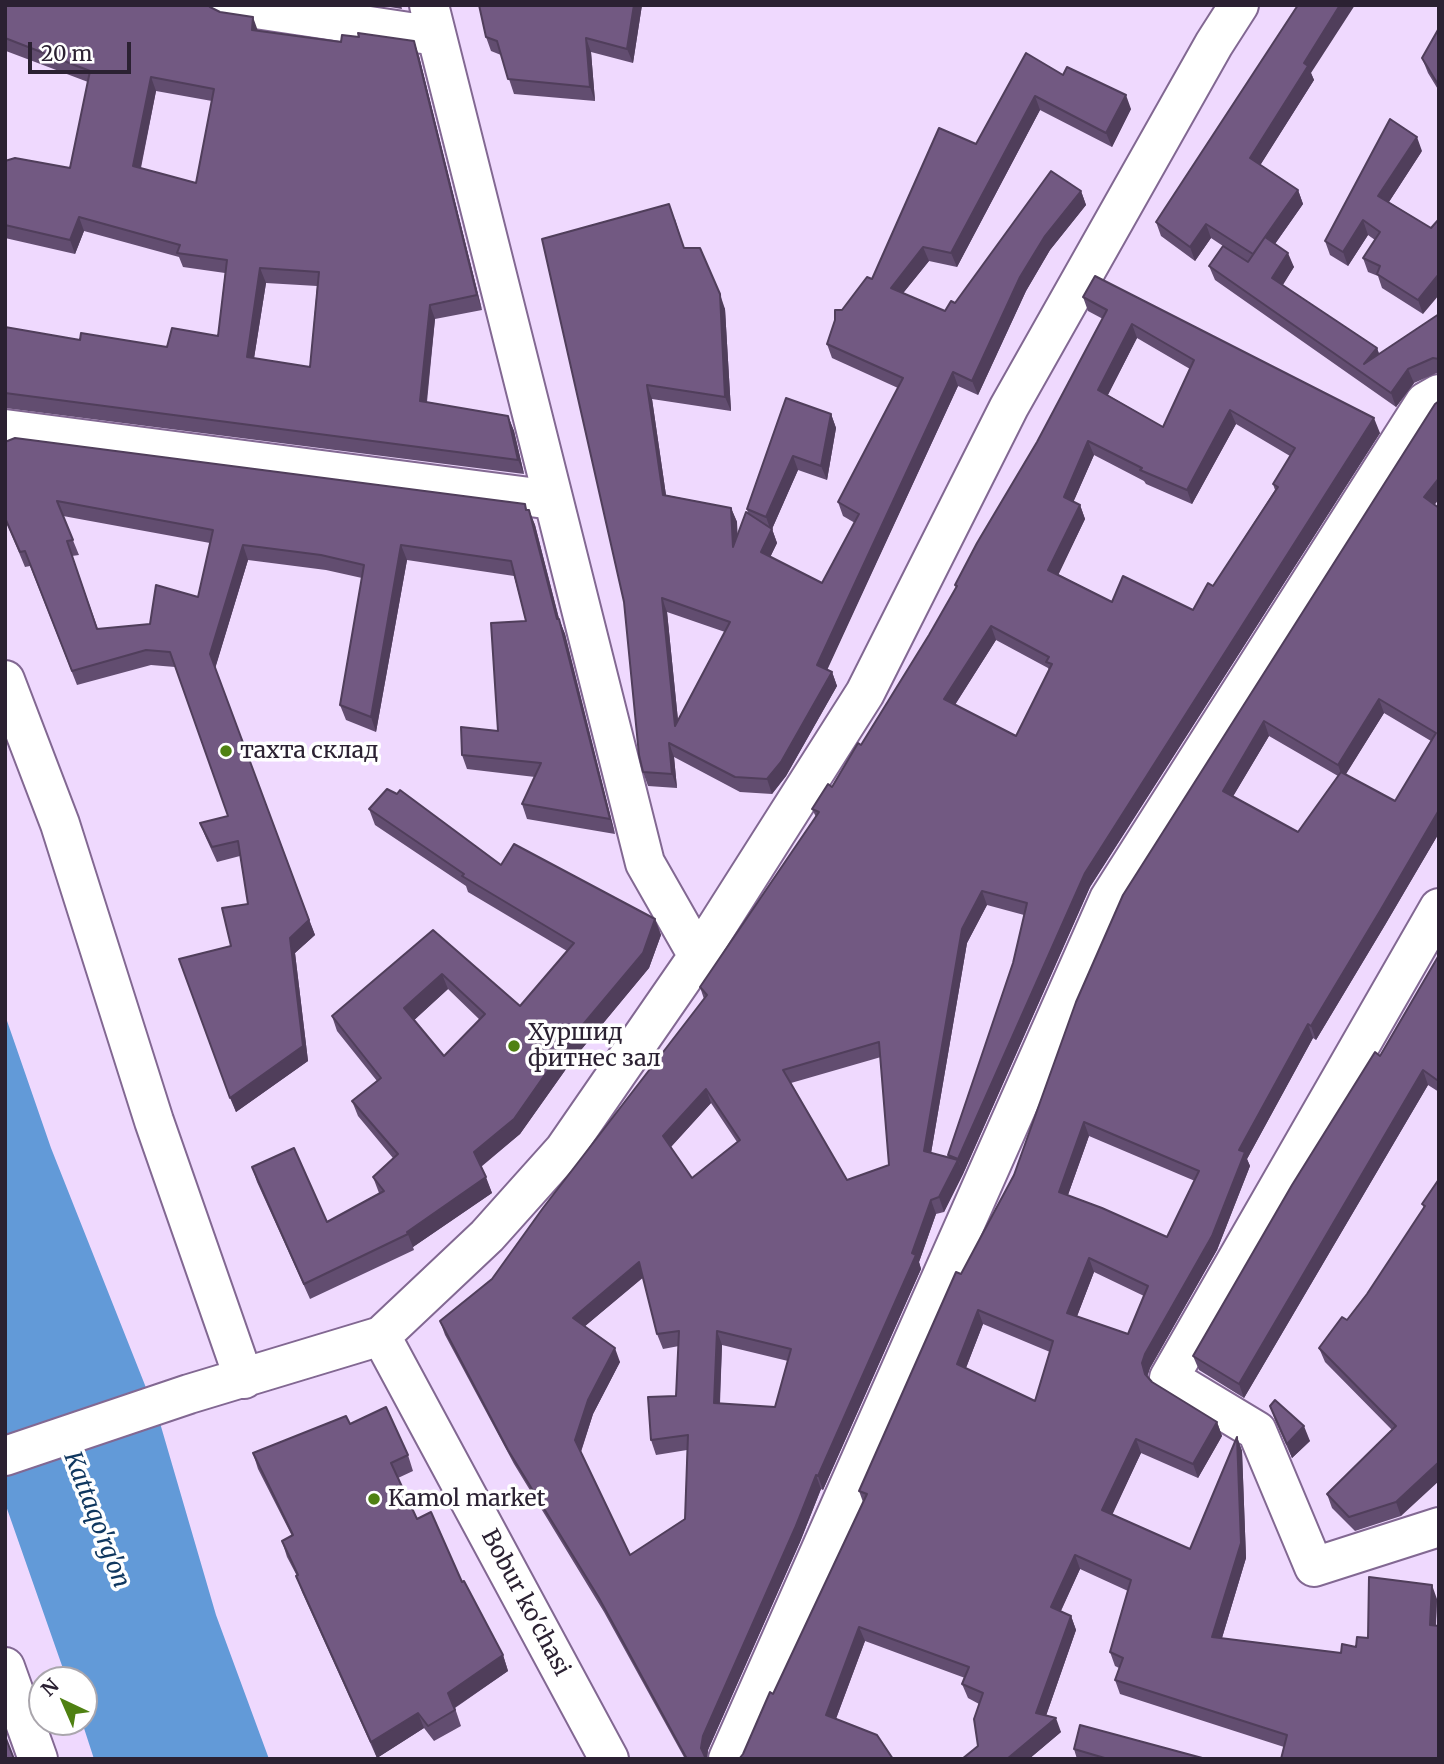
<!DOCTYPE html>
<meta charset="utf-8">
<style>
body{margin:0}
#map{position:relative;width:1444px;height:1764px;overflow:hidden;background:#efd9fe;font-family:Merriweather,serif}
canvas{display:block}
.frame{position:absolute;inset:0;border:7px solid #2b2132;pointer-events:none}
.north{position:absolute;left:28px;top:1666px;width:70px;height:70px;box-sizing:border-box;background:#fff;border:2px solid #aaa6ad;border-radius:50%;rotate:316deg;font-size:19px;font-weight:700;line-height:28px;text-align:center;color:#2b2132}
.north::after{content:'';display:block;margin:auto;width:24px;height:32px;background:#4f8112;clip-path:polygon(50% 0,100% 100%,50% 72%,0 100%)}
.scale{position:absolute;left:28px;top:42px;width:103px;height:32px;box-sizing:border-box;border:4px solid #2b2132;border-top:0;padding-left:9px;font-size:21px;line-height:24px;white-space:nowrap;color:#2b2132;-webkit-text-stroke:5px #fff;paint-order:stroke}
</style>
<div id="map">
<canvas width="1444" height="1764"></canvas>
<div class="frame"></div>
<div class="north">N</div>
<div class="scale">20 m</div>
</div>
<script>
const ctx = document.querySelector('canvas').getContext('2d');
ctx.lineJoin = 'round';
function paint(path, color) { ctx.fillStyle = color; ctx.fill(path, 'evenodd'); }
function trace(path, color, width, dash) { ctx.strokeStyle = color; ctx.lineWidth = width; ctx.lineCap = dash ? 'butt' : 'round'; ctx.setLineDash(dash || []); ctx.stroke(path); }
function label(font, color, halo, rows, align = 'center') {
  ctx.font = font + ' Merriweather,serif'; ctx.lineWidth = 7; ctx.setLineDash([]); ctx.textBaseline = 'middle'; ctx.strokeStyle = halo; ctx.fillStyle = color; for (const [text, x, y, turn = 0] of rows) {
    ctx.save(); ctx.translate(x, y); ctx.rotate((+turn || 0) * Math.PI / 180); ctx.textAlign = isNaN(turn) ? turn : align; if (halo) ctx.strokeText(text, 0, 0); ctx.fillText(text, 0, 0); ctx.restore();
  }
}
paint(new Path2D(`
 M5,1015L51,1148L160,1423L216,1615L269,1759H94L82,1722H84V1680H67L5,1503Z`), '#629ad8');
const minor = new Path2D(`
 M229,5L436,36
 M429,5L645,863L698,956
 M5,429L553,500
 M5,680L60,824L154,1121L244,1379
 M1439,908L1169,1378L1257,1431L1314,1567L1439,1527
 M381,1336L609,1759
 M5,1456L189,1394L381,1336L487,1236L564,1150L698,956L865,693L1009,407L1214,44L1239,5
 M5,1667L38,1759
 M728,1759L1109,899L1425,402L1439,394`);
trace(minor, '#826892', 42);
trace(minor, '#fff', 38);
paint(new Path2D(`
 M5,5L210,7L258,31L419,56L482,310L435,319L427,402L508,416L514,431L524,474L5,408V327L80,340L167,347L218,336L225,273L183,267L179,257L84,231L75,254L5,238V161L70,168L88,82L6,51ZM156,91L212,101L196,183L141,168ZM266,283L317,286L310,367L254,358Z
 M378,5H401L402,9Z
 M479,5H642L633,63L591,52L595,101L514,94L501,55L491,51L486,37Z
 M1439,28V91L1428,73L1422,58Z
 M1311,73L1314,80L1260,165L1298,190L1303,204L1275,244L1294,267L1282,285L1377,348L1379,354L1439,314V372L1414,383L1396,407L1215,280L1209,266L1223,246L1211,238L1195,261L1161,236L1156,222Z
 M1063,75L1131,109L1112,147L1040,110L957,267L929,261L903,293L945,311L1081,191L1086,205L1050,250L1026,291L978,395L958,386L827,669L832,672L837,686L786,776L772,794L740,792L674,757L677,788L648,786L643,772L624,602L542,239L675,219L684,248L725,309L731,411L652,399L666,495L731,508L737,522V536L748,514L747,509L831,414L836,428L827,480L798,470L772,529L777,543L770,557L822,583L855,523L843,516L838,502L898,388L832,358L827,344L842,310L872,279L976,144ZM667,612L725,632L678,720Z
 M1422,151L1389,202L1431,228L1423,314L1382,288L1378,276L1368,272L1363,258L1375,240L1368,235L1348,266L1330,255L1325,241Z
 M1083,297L1380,433L1090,887L963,1174L944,1212L936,1214L919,1262L921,1269L823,1490L821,1489L800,1542L708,1750L707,1759H685L604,1612L514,1464L445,1335L440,1321L492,1279L704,999L700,987L816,817L812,809L832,787L861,745L929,635L956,588L955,585L1037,442L1103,319L1088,311ZM1137,338L1190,369L1163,427L1108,395ZM1236,424L1290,456L1273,484L1275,490L1213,586L1193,610L1112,602L1058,574L1085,519L1080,505L1073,502L1094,455L1144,481L1146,484L1192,504ZM996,640L1048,668L1049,670L1016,736L955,705ZM987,905L1024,915L1013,963L948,1155L949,1157L931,1153L967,943ZM881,1057L889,1165L847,1180L791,1083ZM711,1103L737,1142L692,1178L671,1147ZM643,1277L657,1334L663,1349L679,1346L676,1396L651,1440L656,1455L687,1450L685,1519L630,1555L581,1452L593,1414L620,1362L585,1326ZM722,1345L788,1361L775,1407L720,1404Z
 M5,442L525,504L527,510H529L535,525L559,619L565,634L615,834L527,819L522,804L535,777L467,769L462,755L498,731L526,621L514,576L407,560L376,732L346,720L340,705L362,578L326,570L248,560L215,668L315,935L295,953L308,1061L236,1112L179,959L231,946L248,904L240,856L217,862L206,838L200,823L228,816L175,667L151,665L77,685L30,566L25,567L5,519ZM63,516L210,543L198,597L150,624L98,629L72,556L79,555Z
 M1434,505L1439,833L1385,925L1316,1040L1313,1038L1247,1159L1250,1166L1217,1250L1150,1368L1147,1377L1152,1382L1217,1422L1222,1436L1198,1478L1141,1453L1112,1514L1190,1549L1237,1437L1242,1451L1246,1558L1222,1638L1341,1653L1356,1647L1368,1638L1437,1599L1436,1626L1284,1747L1120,1694L1115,1680L1119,1668L1115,1666L1110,1652L1128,1591L1080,1569L1061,1611L1071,1616L1076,1630L1046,1716L1061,1732L1029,1759H962L978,1746L979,1704L968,1698L962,1684L965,1678L865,1641L836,1719L743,1754L773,1694L863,1502L859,1491L961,1274L1014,1175L1123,895ZM1384,713L1431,741L1395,801L1345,775ZM1269,736L1338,776L1298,832L1233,796ZM1089,1136L1195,1181L1167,1237L1068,1195ZM1094,1272L1144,1296L1128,1334L1077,1316ZM983,1324L1050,1352L1035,1401L966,1368Z
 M369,809L501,865L655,919L661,935L649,968L571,1062L520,1134L481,1167L492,1193L413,1247L414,1250L310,1299L257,1182L252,1167L327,1222L379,1193L373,1177L393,1158L358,1116L352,1101L377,1081L337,1031L332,1016L433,930L520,1006L567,951L468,892L466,886L375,825ZM448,989L480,1020L444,1056L414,1020Z
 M1439,955V1092L1428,1085L1244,1398L1199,1370L1193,1356L1380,1056Z
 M1439,1179L1401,1516L1355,1531L1332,1508L1327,1494L1392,1430L1325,1362L1319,1348L1347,1320L1367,1294L1424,1208L1422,1204Z
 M1270,1406L1310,1441L1292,1458L1275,1420Z
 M350,1424L408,1455L413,1471L398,1478L417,1519L462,1582L503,1655L508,1671L455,1708L461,1726L434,1741L424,1728L377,1758L302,1592L296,1576H297L287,1557L282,1541L292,1536L258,1469L253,1453Z
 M1074,1749L1206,1759H1077Z`), '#624d70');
paint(new Path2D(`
 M634,5H642L633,63L627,49Z
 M1340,5H1355L1311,73L1314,80L1256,172L1250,158L1304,63Z
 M253,17L258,31L252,30Z
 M586,38L591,52L595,101L590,87Z
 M414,41L419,56L482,310L477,295Z
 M151,77L156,91L138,180L133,166Z
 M1126,95L1131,109L1112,147L1106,133Z
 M1035,96L1040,110L957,267L951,253Z
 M1417,137L1422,151L1383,211L1378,196Z
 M1298,190L1303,204L1258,268L1253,254Z
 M1081,191L1086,205L1050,250L1026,291L978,395L972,381L1020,277L1045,236Z
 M79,217L84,231L75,254L70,240Z
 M1363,220L1368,235L1348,266L1343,252Z
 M1206,224L1211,238L1195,261L1190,247Z
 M923,247L929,261L896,302L891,288Z
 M1288,253L1294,267L1278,293L1272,278Z
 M260,268L266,283L252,371L247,357Z
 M1439,274V295L1423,314L1418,300Z
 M720,294L725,309L731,411L725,397Z
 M430,305L435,319L425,415L420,401Z
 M1132,324L1137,338L1103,404L1098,390Z
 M1377,348L1382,362L1369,378L1364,364Z
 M1408,369L1414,383L1396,407L1391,393Z
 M953,372L958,386L823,679L817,665Z
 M647,385L652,399L668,509L663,495Z
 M1230,410L1236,424L1192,504L1187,490Z
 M831,414L836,428L827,480L821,466Z
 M508,416L514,431L524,474L518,460Z
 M1374,418L1380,433L1090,887L963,1174L958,1159L1085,873Z
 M1088,441L1094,455L1069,512L1064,497Z
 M793,456L798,470L772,529L777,543L766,566L761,552L771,531L766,517Z
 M1439,478V499L1430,511L1424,497Z
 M1080,505L1085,519L1054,584L1048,570Z
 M731,508L737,522L739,561L733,547Z
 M529,510L535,525L563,634L557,619Z
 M243,545L248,560L215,669L210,654Z
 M401,545L407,560L376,732L371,717Z
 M662,598L667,612L680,740L675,726Z
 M559,619L565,634L615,834L610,819Z
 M991,626L996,640L949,714L944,699Z
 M832,672L837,686L786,776L772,794L767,779Z
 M1379,699L1384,713L1343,779L1338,765Z
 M1264,721L1269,736L1228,805L1223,791Z
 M669,743L674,757L677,788L672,774Z
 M1439,810V833L1385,925L1316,1040L1311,1026Z
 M982,891L987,905L967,943L929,1165L924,1151L962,929Z
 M655,919L661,935L649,968L571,1062L520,1134L479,1168L474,1152Z
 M309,920L315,935L295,953L308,1061L236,1112L230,1098L290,938Z
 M442,974L448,989L410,1024L404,1008Z
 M1308,1024L1313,1038L1247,1159L1250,1166L1217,1250L1150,1368L1147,1377L1145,1374L1142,1363L1145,1354L1239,1150Z
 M1423,1070L1428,1085L1244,1398L1239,1384Z
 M706,1089L711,1103L668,1150L663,1136Z
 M1084,1122L1089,1136L1064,1206L1059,1192Z
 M958,1160L963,1174L944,1212L939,1197Z
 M486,1177L492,1193L413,1247L407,1232Z
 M931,1200L936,1214L919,1262L921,1269L823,1490L818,1476L912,1253Z
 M1089,1258L1094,1272L1073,1327L1067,1313Z
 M639,1262L645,1276L578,1332L573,1318Z
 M978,1310L983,1324L962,1378L957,1364Z
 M717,1331L722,1345L719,1418L714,1403Z
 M615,1348L620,1362L593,1414L580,1454L575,1440L588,1400Z
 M1217,1422L1222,1436L1198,1478L1193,1464Z
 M1304,1426L1310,1441L1292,1458L1287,1444Z
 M1237,1437L1242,1451L1246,1558L1218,1651L1212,1637Z
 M1136,1439L1141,1453L1108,1524L1102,1510Z
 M1439,1462V1481L1401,1516L1396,1502Z
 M816,1475L821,1489L800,1542L708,1750L707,1759H705L701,1748L703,1736Z
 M1075,1555L1080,1569L1056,1621L1051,1607Z
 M1432,1585L1437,1599L1435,1639L1430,1625Z
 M1071,1616L1076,1630L1042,1727L1036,1713Z
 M859,1627L865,1641L832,1729L826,1715Z
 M503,1655L508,1671L454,1708L448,1693Z
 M418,1713L424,1728L377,1758L371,1742Z
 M1056,1718L1061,1732L1029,1759H1007Z`), '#503e5b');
const building = new Path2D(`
 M5,5H208L210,7L220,12L253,17L252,30L341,42L342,35L359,37L358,33L414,41L477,295L430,305L420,401L508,416L518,460L5,393V327L80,340L81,333L167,347L172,328L218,336L227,260L177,253L180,245L79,217L70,240L5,225V161L15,158L70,168L90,71L5,38ZM151,77L214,89L196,183L133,166ZM260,268L319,272L310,367L247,357Z
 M479,5H634L627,49L586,38L590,87L508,79L497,41L486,37Z
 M1298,5H1340L1304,63L1308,66L1250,158L1298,190L1253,254L1206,224L1190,247L1156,222Z
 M1439,28V86L1422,58Z
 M1026,53L1063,75L1067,67L1126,95L1106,133L1035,96L951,253L923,247L891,288L945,311L951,301L955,303L1051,171L1081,191L1045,236L1020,277L972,381L953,372L817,665L832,672L781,762L767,779L735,777L669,743L672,774L643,772L639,755L624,602L542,239L669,204L684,248H700L720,294L725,397L647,385L663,495L731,508L733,547L746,512L772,529L761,552L822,583L859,514L838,502L903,378L827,344L835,320V310H842L867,277L872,279L939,128L976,144ZM662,598L730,622L675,726Z
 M1390,119L1417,137L1378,196L1431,228L1439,219V274L1418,300L1377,274L1380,266L1363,258L1380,232L1363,220L1343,252L1325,241Z
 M1265,237L1288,253L1272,278L1377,348L1364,364L1439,314V359L1433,358L1408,369L1391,393L1209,266L1223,246L1248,262Z
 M1095,276L1374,418L1085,873L958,1159L948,1155L1013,963L1027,903L982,891L962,929L924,1151L958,1160L939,1197L931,1200L912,1253L916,1255L818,1476L816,1475L795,1528L703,1736L701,1748L706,1759H687L599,1598L508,1450L440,1321L492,1279L543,1208L707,995L700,987L819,812L812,809L828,784L832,787L858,743L861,745L929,635L957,586L955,585L977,543L1037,442L1107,310L1083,297ZM1132,324L1194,360L1163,427L1098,390ZM1230,410L1295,448L1273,484L1278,487L1213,586L1208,583L1193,610L1123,576L1112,602L1048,570L1080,505L1064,497L1088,441L1142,468L1140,470L1187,490ZM991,626L1049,657L1046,662L1052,664L1016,736L944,699ZM879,1042L889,1165L847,1180L783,1070ZM706,1089L740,1140L692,1178L663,1136ZM639,1262L657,1334L679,1331L676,1396L648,1397L651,1440L688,1435L685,1519L630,1555L575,1440L588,1400L615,1348L573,1318ZM717,1331L791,1349L775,1407L714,1403Z
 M786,398L831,414L821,466L793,456L766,517L747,509Z
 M1439,401V478L1424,497L1439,508V810L1380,911L1311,1026L1308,1024L1239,1150L1245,1152L1212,1236L1145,1354L1142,1363L1145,1374L1152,1382L1217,1422L1193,1464L1136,1439L1102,1510L1190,1549L1237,1437L1241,1543L1212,1637L1341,1653L1342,1644L1356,1647L1357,1637L1368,1638L1369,1577L1432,1585L1430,1625L1439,1626V1759H1281L1287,1735L1115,1680L1123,1658L1110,1652L1131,1580L1075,1555L1051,1607L1071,1616L1036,1713L1056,1718L1007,1759H962L978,1746L974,1719L983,1693L962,1684L969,1667L859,1627L826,1715L877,1735L893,1759H739L743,1754L770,1692L773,1694L867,1494L859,1491L956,1272L961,1274L1014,1175L1076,1002L1123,895L1435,404ZM1379,699L1436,733L1395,801L1341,772L1298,832L1223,791L1264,721L1338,765ZM1084,1122L1199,1171L1167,1237L1102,1208L1059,1192ZM1089,1258L1148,1286L1128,1334L1067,1313ZM978,1310L1053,1341L1035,1401L957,1364Z
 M15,438L525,504L526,510H529L557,619H559L610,819L522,804L541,763L462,755L461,727L498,731L491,623L526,621L511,561L401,545L371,717L340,705L364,565L321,555L243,545L210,654L309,920L290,938L303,1046L230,1098L179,959L231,946L222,908L248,904L238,841L212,847L200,823L228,816L170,652L146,650L72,671L25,551L20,552L5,518V442ZM57,501L213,530L198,597L156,585L150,624L97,629L67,541L73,540Z
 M387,789L397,794L400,790L501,865L514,844L655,919L643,953L565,1046L514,1119L474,1152L486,1177L407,1232L408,1234L304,1284L252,1167L294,1148L327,1222L384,1191L373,1177L398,1154L352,1101L381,1078L332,1016L433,930L520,1006L574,943L462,876L464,874L369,809ZM442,974L485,1014L444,1056L404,1008Z
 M1439,955V1078L1437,1080L1423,1070L1239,1384L1193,1356L1292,1185L1375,1052L1380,1056Z
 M1439,1179V1462L1396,1502L1349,1517L1327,1494L1396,1426L1319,1348L1342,1317L1347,1320L1367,1294L1425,1206L1422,1204Z
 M1275,1400L1304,1426L1287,1444L1270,1406Z
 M386,1407L408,1455L391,1463L417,1519L431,1512L462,1582L464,1581L503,1655L448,1693L455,1710L428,1726L418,1713L371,1742L296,1576L298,1575L282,1541L293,1535L253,1453L346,1416L350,1424Z
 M1080,1725L1206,1759H1108L1074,1749Z
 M5,1736L14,1759H5Z`);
paint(building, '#725982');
trace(building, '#503e5b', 2);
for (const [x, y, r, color] of [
 [226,751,7,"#4f8112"],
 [514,1046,7,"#4f8112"],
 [374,1499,7,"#4f8112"]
]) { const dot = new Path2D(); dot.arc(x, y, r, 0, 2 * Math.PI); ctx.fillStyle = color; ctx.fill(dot); trace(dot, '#fff', 2.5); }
label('23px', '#2b2132', '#fff', [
 ["тахта склад",240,751],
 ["Хуршид",528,1033],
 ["фитнес зал",528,1059],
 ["Kamol market",388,1499]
], 'left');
label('23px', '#2b2132', '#fff', [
 ["Bobur ko'chasi",525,1603,62]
]);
label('italic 24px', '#0f375f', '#fff', [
 ["Kattaqo'rg'on",96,1520,69]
]);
</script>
